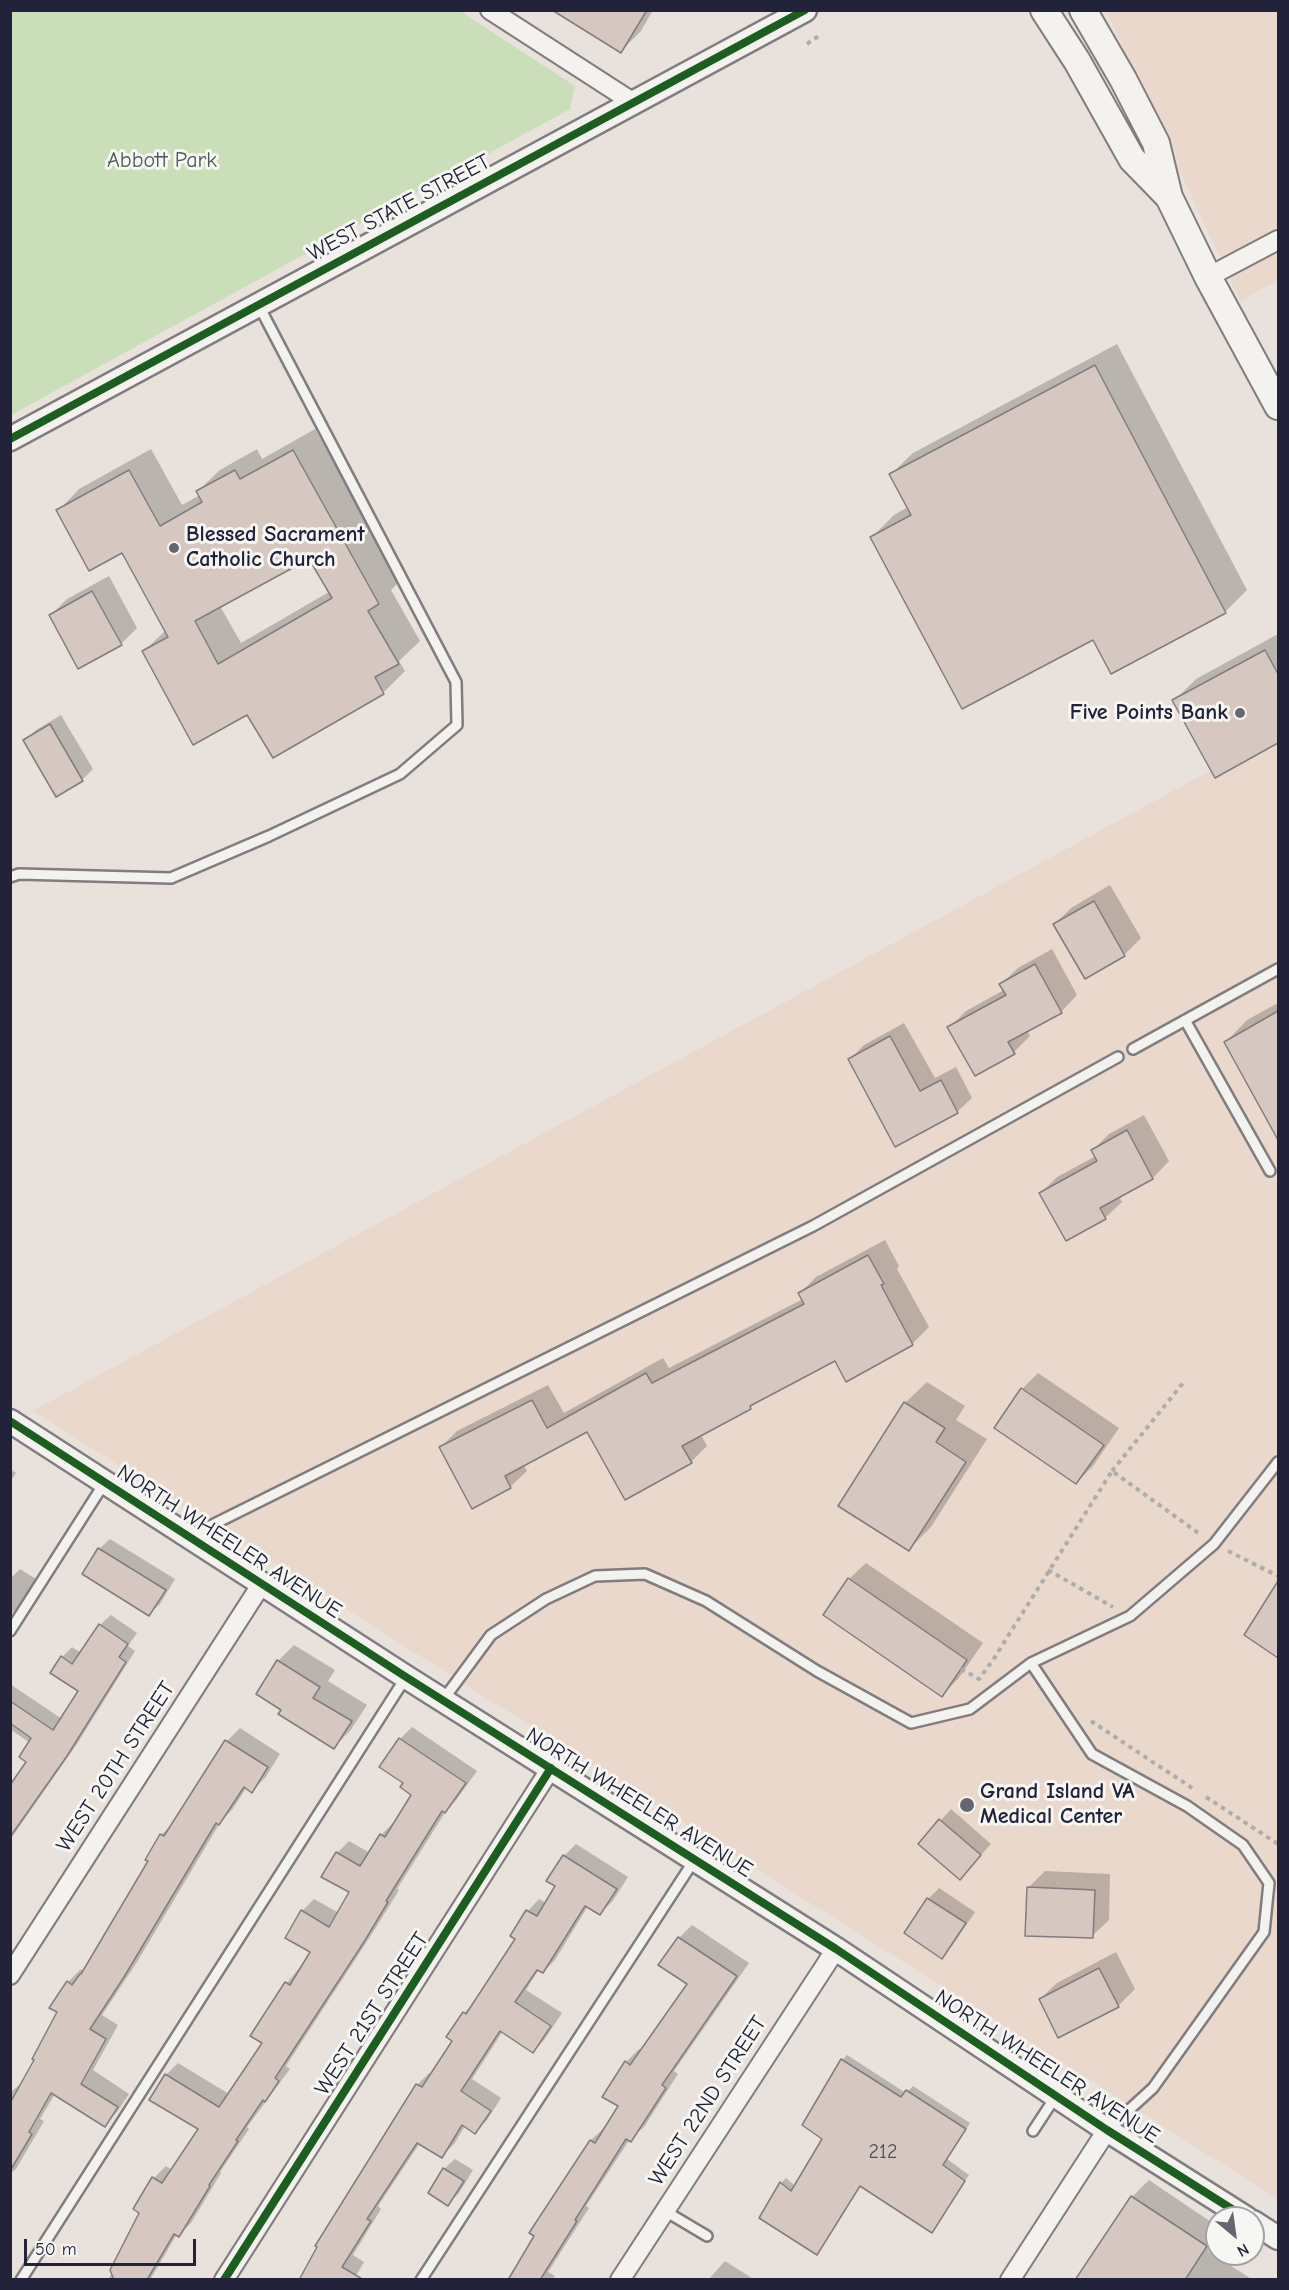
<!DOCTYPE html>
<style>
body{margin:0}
#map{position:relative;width:1289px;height:2290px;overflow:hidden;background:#e9e1db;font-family:"Comic Neue",sans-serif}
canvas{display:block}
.frame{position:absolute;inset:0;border:12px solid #22223b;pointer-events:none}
.north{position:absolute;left:1205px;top:2206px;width:60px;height:60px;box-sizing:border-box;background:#f6f6f2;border:2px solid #a1a1a9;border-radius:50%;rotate:151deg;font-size:16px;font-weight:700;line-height:24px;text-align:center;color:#22223b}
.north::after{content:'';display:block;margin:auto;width:21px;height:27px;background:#686573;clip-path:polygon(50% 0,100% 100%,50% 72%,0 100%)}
.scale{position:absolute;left:24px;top:2239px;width:172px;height:27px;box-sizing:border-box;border:3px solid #22223b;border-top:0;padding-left:8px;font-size:18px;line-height:21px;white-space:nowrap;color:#22223b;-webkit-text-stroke:4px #f6f6f2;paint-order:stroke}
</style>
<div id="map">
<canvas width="1289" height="2290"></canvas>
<div class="frame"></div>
<div class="north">N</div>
<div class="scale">50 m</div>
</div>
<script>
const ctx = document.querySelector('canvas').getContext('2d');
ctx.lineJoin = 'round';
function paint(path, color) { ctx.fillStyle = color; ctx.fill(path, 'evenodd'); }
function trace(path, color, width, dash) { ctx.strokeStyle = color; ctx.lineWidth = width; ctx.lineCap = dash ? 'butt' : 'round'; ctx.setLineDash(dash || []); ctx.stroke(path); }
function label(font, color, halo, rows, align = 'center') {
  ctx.font = font + ' "Comic Neue",sans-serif'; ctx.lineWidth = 6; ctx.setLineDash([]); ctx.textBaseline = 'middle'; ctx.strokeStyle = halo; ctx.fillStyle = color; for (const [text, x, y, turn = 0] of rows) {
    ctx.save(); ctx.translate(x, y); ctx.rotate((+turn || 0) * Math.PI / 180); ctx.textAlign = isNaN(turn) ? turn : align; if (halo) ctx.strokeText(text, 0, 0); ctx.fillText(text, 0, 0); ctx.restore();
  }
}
paint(new Path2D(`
 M1106,11H1278V280L1240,301Z
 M1278,734V2199L33,1411Z`), '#ead8cd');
paint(new Path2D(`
 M11,10L460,11L575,86L570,109L11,415Z`), '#cadfb9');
paint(new Path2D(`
 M555,10H653L641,31L621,51Z
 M1117,344L1247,590L1225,612L872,537L894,515L908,507L891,474L913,453Z
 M315,429L400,581L391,590L420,641L399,661L405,671L383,693L248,713L143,652L166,630L122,551L58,511L79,489L151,449L182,505L200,495L198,491L220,470L257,449L262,459ZM309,557L329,592L241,643L220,606Z
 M109,576L137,628L121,644L51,615L67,599Z
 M1278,634V742L1215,776L1174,701L1196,679Z
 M61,715L93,769L82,780L25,740L36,730Z
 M1110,885L1141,938L1125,954L1085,977L1055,924L1071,908Z
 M1052,949L1077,995L1061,1012L1027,1030L1030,1036L1014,1052L949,1028L966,1011L1004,990L1001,984L1018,968Z
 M1278,1003V1137L1226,1042L1247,1020Z
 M904,1023L935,1078L956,1067L972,1098L957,1112L850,1059L864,1045Z
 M1144,1115L1169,1161L1153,1178L1119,1196L1122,1202L1105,1218L1041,1193L1057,1177L1096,1156L1093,1150L1109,1134Z
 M885,1240L899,1266L897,1269L929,1327L912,1344L847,1380L836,1359L758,1400L750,1408L701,1435L707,1446L691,1462L588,1430L523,1464L527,1471L510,1487L441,1447L457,1431L548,1385L564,1413L663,1358L669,1368L803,1299L800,1293L816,1277Z
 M1038,1373L1119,1428L1093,1466L1076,1483L1022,1389Z
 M927,1382L965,1406L956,1420L987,1439L931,1527L909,1549L905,1403Z
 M10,1469L16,1473L10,1482Z
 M110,1539L175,1579L160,1604L149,1614L99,1549Z
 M866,1563L983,1643L958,1679L942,1695L849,1579Z
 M20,1569L36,1579L22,1603L11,1614L10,1579Z
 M1278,1583V1656L1246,1634Z
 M111,1615L137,1633L128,1646L135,1651L77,1744L10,1840V1787L28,1761L30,1743L10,1729V1684L62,1719L80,1691L62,1657L72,1647L81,1653L100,1625Z
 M294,1645L335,1670L328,1681L367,1705L350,1731L334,1747L283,1709L278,1661Z
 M412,1727L477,1771L457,1799L446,1811L397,1889L399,1890L375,1929L286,2066L290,2069L247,2127L249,2129L220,2172L221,2173L191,2223L179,2235L177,2234L150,2280H108L133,2233L154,2178L166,2166L172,2170L200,2129L166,2075L178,2063L229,2094L264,2043L252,2035L287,1983L312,1952L302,1911L314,1899L339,1913L352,1892L337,1853L349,1841L370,1853L381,1835L393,1823L395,1824L413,1794L405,1782L381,1766L400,1739Z
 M240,1728L280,1754L265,1778L252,1791L247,1787L232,1810L221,1821L137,1962L102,2015L118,2025L93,2070L129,2094L117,2112L104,2125L55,2094L40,2119L44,2121L16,2169L10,2174V2093L26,2079L59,2012L68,1982L81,1969L84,1972L150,1861L161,1835L175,1822L227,1741Z
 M951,1809L991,1844L970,1867L920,1844Z
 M576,1844L628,1877L612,1902L600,1913L588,1906L555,1960L543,1972L539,1969L526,1990L562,2013L544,2040L533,2051L503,2031L472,2079L501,2098L487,2120L475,2132L465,2126L454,2144L442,2156L420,2143L378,2206L381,2209L353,2255L364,2262L354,2279L300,2280L417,2085L429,2073L432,2075L454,2040L464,2013L476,2001L518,1939L512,1936L528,1911L539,1899L546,1903L557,1886L548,1880L564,1856Z
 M1045,1871L1110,1874L1109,1920L1092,1936L1028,1888Z
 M939,1888L975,1912L952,1946L942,1957L906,1933L928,1899Z
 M692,1925L749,1963L674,2071L678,2074L644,2127L630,2139L586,2206L589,2208L548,2272L555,2276L552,2280H507L536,2236L549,2204L591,2140L604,2128L605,2129L620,2106L626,2062L639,2049L642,2051L689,1984L679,1938Z
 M1116,1952L1135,1989L1118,2006L1040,1999L1057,1983Z
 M847,2055L906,2093L913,2086L970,2123L947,2159L969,2175L932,2231L861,2185L821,2248L781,2183L786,2178L795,2186L824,2139L842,2060Z
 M455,2159L473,2170L459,2193L448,2204L444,2169Z
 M1149,2180L1217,2226V2237L1208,2251L1253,2280H1077L1132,2197Z
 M725,2261L755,2280H708Z`), '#0003');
const building = new Path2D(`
 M552,10H647L621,53Z
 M1095,365L1226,613L1111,674L1093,640L962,709L870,537L911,515L889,474Z
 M293,450L379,604L368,611L399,664L375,677L384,694L273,758L247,715L193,745L142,651L168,637L122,553L89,571L56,510L129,470L160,526L202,502L196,491L235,470L240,479ZM309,559L332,598L218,664L195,621Z
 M92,591L122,645L78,669L49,615Z
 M1265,650L1278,674V743L1215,778L1172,700Z
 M50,724L83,781L56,797L23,740Z
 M1094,901L1125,956L1085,979L1053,924Z
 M1035,964L1062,1013L1008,1042L1015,1054L975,1076L947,1027L1006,995L999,984Z
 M1278,1011V1140L1224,1042Z
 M890,1036L920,1091L941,1080L958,1113L895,1147L848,1059Z
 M1127,1130L1153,1179L1100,1208L1106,1219L1066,1241L1039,1193L1097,1161L1091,1150Z
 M868,1255L884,1284L881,1285L913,1345L846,1382L835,1361L750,1406L751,1409L682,1446L692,1463L625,1500L587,1432L505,1476L511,1488L472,1509L439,1447L532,1400L547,1428L646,1373L652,1383L804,1304L798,1293Z
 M1021,1388L1104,1445L1076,1484L994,1428Z
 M904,1402L945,1428L936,1442L966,1462L909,1551L838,1506Z
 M98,1548L166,1590L149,1616L82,1574Z
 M848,1578L967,1660L942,1697L823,1615Z
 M1278,1581V1658L1244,1635Z
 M99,1624L128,1644L119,1657L126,1662L67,1756L10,1837V1785L26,1762L19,1757L31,1738L10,1723V1701L53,1730L78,1691L50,1673L61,1656L72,1664Z
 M277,1660L320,1687L313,1698L352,1721L334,1749L278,1714L281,1710L256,1694Z
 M399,1738L466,1783L445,1813L442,1811L386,1901L388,1902L364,1942L275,2078L279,2081L265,2102L263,2100L236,2140L238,2141L209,2185L210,2186L179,2237L174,2234L147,2280H114L110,2270L139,2213L133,2209L152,2177L162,2183L198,2129L149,2100L165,2074L219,2107L262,2043L250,2036L285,1982L290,1985L310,1952L285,1938L301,1910L329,1927L349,1892L321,1877L336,1852L360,1866L380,1834L385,1837L411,1795L400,1787L403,1783L379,1767Z
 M225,1740L268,1767L252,1793L244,1787L219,1825L216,1823L124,1977L90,2029L106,2039L81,2084L118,2107L105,2127L51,2093L29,2132L32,2134L10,2171V2103L34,2060L32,2059L57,2012L49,2008L67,1981L72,1985L80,1974H81L148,1861L145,1860L160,1834L164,1836Z
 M939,1819L981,1855L960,1880L918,1844Z
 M563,1855L617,1889L600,1915L585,1906L543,1973L537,1970L515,2002L551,2026L533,2053L500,2031L461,2091L491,2111L475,2134L462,2125L442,2158L417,2143L367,2219L371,2221L342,2267L364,2280H299L317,2247L315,2246L416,2084L422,2087L452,2041L446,2037L463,2012L466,2014L515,1939L510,1936L526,1910L537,1916L555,1886L546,1881Z
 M1027,1887L1095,1890L1093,1938L1025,1936Z
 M927,1898L966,1923L942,1959L904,1933Z
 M678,1937L737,1976L662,2085L666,2088L631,2142L626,2139L575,2220L577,2221L540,2280H508L534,2236L529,2233L590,2140L595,2143L618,2106L602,2097L625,2061L630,2065L687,1984L658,1965Z
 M1099,1968L1119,2007L1058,2038L1039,1999Z
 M841,2059L901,2097L906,2090L966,2129L943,2165L965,2181L932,2233L860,2186L817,2255L759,2218L780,2182L791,2191L822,2139L802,2125Z
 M443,2168L464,2181L448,2206L428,2193Z
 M1131,2196L1207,2246L1185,2280H1075Z`);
paint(building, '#d6c8c0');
trace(building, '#807c7f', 1.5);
const service = new Path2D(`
 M10,877L19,874L171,878L269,836L400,774L457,725L456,682L259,306
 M1185,1020L1270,1171
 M1133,1049L1278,969
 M190,1536L813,1226L1118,1057
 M10,1631L105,1482
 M1031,1663L1092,1754L1187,1806L1243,1845L1269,1883L1264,1932L1153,2088L1107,2130
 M443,1700L491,1635L546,1599L595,1576L645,1574L706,1601L817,1671L911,1723L970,1709L1031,1663L1130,1616L1214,1544L1278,1462
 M1033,2131L1056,2096
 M665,2211L707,2236
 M21,2280L406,1677
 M421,2280L695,1859`);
const minor = new Path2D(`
 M490,10L634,103
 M1208,277L1278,240
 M10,1975L261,1585
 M224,2280L551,1768
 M620,2280L836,1949
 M1010,2280L1107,2130`);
const tertiary = new Path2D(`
 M10,439L805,10
 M10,1421L406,1677L836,1949L1107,2130L1246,2218
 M1253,2222L1278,2238`);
const secondary = new Path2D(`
 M1044,10L1077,61L1132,159L1169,197
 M1083,10L1123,79L1156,143L1169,197L1208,277L1278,406`);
trace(service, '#807c7f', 14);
trace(minor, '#807c7f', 22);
trace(tertiary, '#807c7f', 27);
trace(secondary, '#807c7f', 30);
trace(new Path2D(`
 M807,44L820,35
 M1112,1471L1183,1383
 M1228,1551L1278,1576
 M1048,1570L1113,1607
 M961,1669L979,1679L993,1660L1112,1471L1201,1535
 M1091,1721L1195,1790
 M1206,1797L1278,1844`), '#aeadae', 4, [4.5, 4.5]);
trace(service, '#f3f2ef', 9);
trace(minor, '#f3f2ef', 18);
trace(tertiary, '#f3f2ef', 22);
trace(secondary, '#f3f2ef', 26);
trace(new Path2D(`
 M10,439L805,10
 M10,1421L406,1677L836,1949L1107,2130L1246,2218
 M224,2280L551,1768`), '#1b5e20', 8);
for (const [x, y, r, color] of [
 [174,548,6,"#686573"],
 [1240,713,6,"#686573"],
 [967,1805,8,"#686573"]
]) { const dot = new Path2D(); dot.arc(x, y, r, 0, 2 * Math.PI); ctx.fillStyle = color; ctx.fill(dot); trace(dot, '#f6f6f2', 2); }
label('20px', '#4f4c5c', null, [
 ["212",883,2152]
]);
label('22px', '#4d5a58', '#f6f6f2', [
 ["Abbott Park",162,161]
]);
label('22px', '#22223b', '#f6f6f2', [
 ["WEST STATE STREET",399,208,-28],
 ["NORTH WHEELER AVENUE",229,1542,33],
 ["WEST 20TH STREET",116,1767,-57],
 ["NORTH WHEELER AVENUE",639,1803,32],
 ["WEST 21ST STREET",372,2014,-57],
 ["NORTH WHEELER AVENUE",1047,2067,33],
 ["WEST 22ND STREET",708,2101,-57]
]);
label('bold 22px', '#22223b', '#f6f6f2', [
 ["Blessed Sacrament",186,535],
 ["Catholic Church",186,560],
 ["Five Points Bank",1228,713,"right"],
 ["Grand Island VA",980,1792],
 ["Medical Center",980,1817]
], 'left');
</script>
